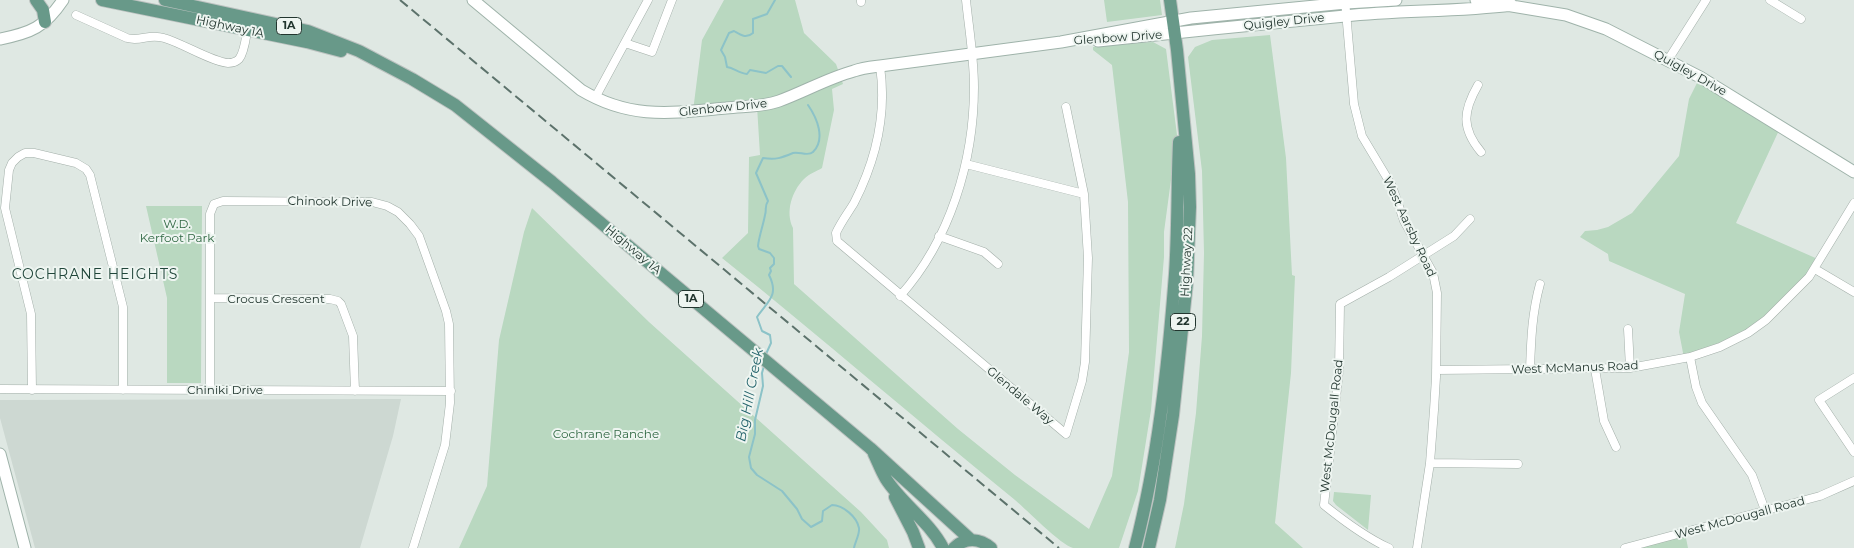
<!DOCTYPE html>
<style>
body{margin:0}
canvas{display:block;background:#dfe8e3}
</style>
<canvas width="1854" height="548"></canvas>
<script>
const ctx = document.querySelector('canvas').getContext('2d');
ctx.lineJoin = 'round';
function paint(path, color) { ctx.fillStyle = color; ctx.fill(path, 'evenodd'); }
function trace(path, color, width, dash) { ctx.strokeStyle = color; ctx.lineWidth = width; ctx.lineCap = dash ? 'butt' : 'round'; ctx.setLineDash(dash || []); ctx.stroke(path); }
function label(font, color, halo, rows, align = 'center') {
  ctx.font = font + ' Montserrat,sans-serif'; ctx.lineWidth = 4; ctx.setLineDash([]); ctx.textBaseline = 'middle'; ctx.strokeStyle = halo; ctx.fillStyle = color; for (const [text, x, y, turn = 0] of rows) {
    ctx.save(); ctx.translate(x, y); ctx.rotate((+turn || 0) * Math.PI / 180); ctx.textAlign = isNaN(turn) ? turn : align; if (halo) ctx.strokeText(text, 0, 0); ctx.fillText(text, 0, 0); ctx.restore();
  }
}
paint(new Path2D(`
 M401,399L393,436L360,548H35L0,418V400Z`), '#cdd8d2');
paint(new Path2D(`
 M724,0H795L804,33L836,64L843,84L832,89L834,110L822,168C817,171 809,174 804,179C792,191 785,212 793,228L794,284L958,429L1015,475L1089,529L1112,476L1129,352L1128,202L1112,65L1093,50V47L1153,42L1166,49L1177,135L1164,232V257L1151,410L1138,491L1119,548C1107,548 1084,548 1073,548C1061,545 1027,510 1015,500C916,420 821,337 722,258L748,233L749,157L760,155L757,106L693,111L702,40Z
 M1104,0H1160L1162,15L1107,22Z
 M1270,35L1286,158L1292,275L1295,276L1291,373L1275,523L1303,548H1175L1184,504L1196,413L1202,336L1204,253L1202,171L1188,57L1195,47L1212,40Z
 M1700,77L1781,126L1736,223L1820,260L1784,303L1748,333L1684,358L1679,332L1685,294L1609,261L1608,254L1580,237L1585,231L1597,230L1608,227L1632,213L1679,156L1689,99Z
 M146,206H202L201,383H167V298Z
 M532,208L649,322L861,512L887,540L889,548H459L487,486L499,340L524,232Z
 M1334,492L1371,495L1368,530L1336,505L1333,501Z
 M1685,533L1688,548H1631Z`), '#b9d8c0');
trace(new Path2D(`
 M775,0L767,14L753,19V33C746,39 741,35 734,31L729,33L721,50L725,57L727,67C734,68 739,73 747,74L750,70L766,73L778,66H782L791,77
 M766,354L771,343L770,335L762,331L757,317C769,300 779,295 769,275L771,271L770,268L774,264V258L770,253L759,249L758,246C759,236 763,226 765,215C767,209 764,207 768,201L756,173L763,158C776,160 781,158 793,153C799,151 808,157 813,152C826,139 817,118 808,105
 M764,366L762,373L763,386L755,420V434L749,457L751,468L757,475L782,491L797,509L802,519L811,527L822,521L823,511L832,505C843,505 857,517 859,528C860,534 855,542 854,548`), '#8cc3c8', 2);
const street = new Path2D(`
 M861,0V2
 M1345,0L1354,104L1362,136L1392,186L1404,221L1433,273L1437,293L1436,377L1434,410L1430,463L1417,548
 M1770,0L1801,19
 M76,15L127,38C142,42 148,33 164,38C182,43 212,62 228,63C232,63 236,62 239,59C245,52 246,35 248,26
 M625,43L652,52L672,0
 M1668,60L1706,0
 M880,66C887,114 876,160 854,203C848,213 841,222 836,233L837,241L1066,434L1082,381L1085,362L1088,258L1084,194L966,164
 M1478,85C1463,111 1461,128 1481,152
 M595,98L648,0
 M1066,107L1084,194
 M939,236L984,252L998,264
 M1815,269L1854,292
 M900,296C950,240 974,161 974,87C974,58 969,29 966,0
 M210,298L330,299L338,301L341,304L353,336L355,391
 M1628,329L1630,368
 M1690,357L1696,387L1702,403L1752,475L1765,510
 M1530,369C1531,340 1532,313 1540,284
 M1595,369L1604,421L1616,447
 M1436,370L1630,368L1690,357L1720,347L1748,333L1766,320L1809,277L1854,203
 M1854,378L1819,400L1854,452
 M0,389L451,391
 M32,390L31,314L5,208L9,170L12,163L18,157L25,153H34L76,163L86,169L90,175L123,307V390
 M210,390V214L214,204L223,201L372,202L387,206L398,212L410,224L419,236L446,311L449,324L450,403L445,445L413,548
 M1430,463L1518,464
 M1389,548C1365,537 1345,522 1324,505L1339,371L1340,304L1389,277L1454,236L1470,219
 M1625,548L1820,496L1854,481`);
const secondary = new Path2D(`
 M473,0L581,90C631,120 672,113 726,108C743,106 763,107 779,101C804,92 828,78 854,71C862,68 872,67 880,66L1061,42L1191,18L1346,3L1396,0
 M1476,0L1566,15L1606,29L1700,77L1854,172
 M0,39C31,33 45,27 63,0
 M1098,41C1180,32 1263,24 1345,16C1400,10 1457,12 1512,5
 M0,454L25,548`);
const primary = new Path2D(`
 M36,0L43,10L45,22
 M102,0L307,42L341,51
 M165,0L308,31L359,51L412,79L455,105L552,182L870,448L971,540
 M874,454C878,462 881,471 886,479C902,504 929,521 943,548
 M895,497L913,532L919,548
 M954,548C965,537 980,538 991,548
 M1135,548C1158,459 1168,366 1175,274C1178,230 1177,186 1179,142
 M1149,548L1160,500L1173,415L1187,282L1190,207L1189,174L1177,50L1170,0`);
trace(street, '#a3afa9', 9);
trace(secondary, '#9fb3aa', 13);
trace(primary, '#bdc3c1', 14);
trace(street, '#fff', 8);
trace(secondary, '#fff', 11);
trace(primary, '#689989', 12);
trace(new Path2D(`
 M400,0L1059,548`), '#5c726b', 2, [10, 5]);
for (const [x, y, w] of [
 [289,26,25],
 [691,299,25],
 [1183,322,25]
]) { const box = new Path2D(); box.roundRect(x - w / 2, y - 8.5, w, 17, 4); ctx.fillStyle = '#eef5f1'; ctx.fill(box); trace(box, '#22362f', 1); }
label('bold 11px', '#22362f', null, [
 ["1A",289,26],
 ["1A",691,299],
 ["22",1183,322]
]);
label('12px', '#22362f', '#eef5f1', [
 ["Quigley Drive",1284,22,-6],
 ["Highway 1A",230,27,12],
 ["Glenbow Drive",1118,38,-4],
 ["Quigley Drive",1690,73,29],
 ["Glenbow Drive",723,108,-6],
 ["Chinook Drive",330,202,1],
 ["West Aarsby Road",1409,227,65],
 ["Highway 1A",633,250,40],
 ["Highway 22",1187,262,-87],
 ["Crocus Crescent",276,299],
 ["West McManus Road",1575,368,-2],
 ["Chiniki Drive",225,390],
 ["Glendale Way",1020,396,40],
 ["West McDougall Road",1332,426,-84],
 ["West McDougall Road",1740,518,-15]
]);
label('12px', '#306843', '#eef5f1', [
 ["W.D.",177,224],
 ["Kerfoot Park",177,238],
 ["Cochrane Ranche",606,434]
]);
ctx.letterSpacing = '1px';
label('14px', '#20463a', '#eef5f1', [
 ["COCHRANE HEIGHTS",95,275]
]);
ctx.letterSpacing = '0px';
label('italic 14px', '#23636b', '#eef5f1', [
 ["Big Hill Creek",750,395,-79]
]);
</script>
